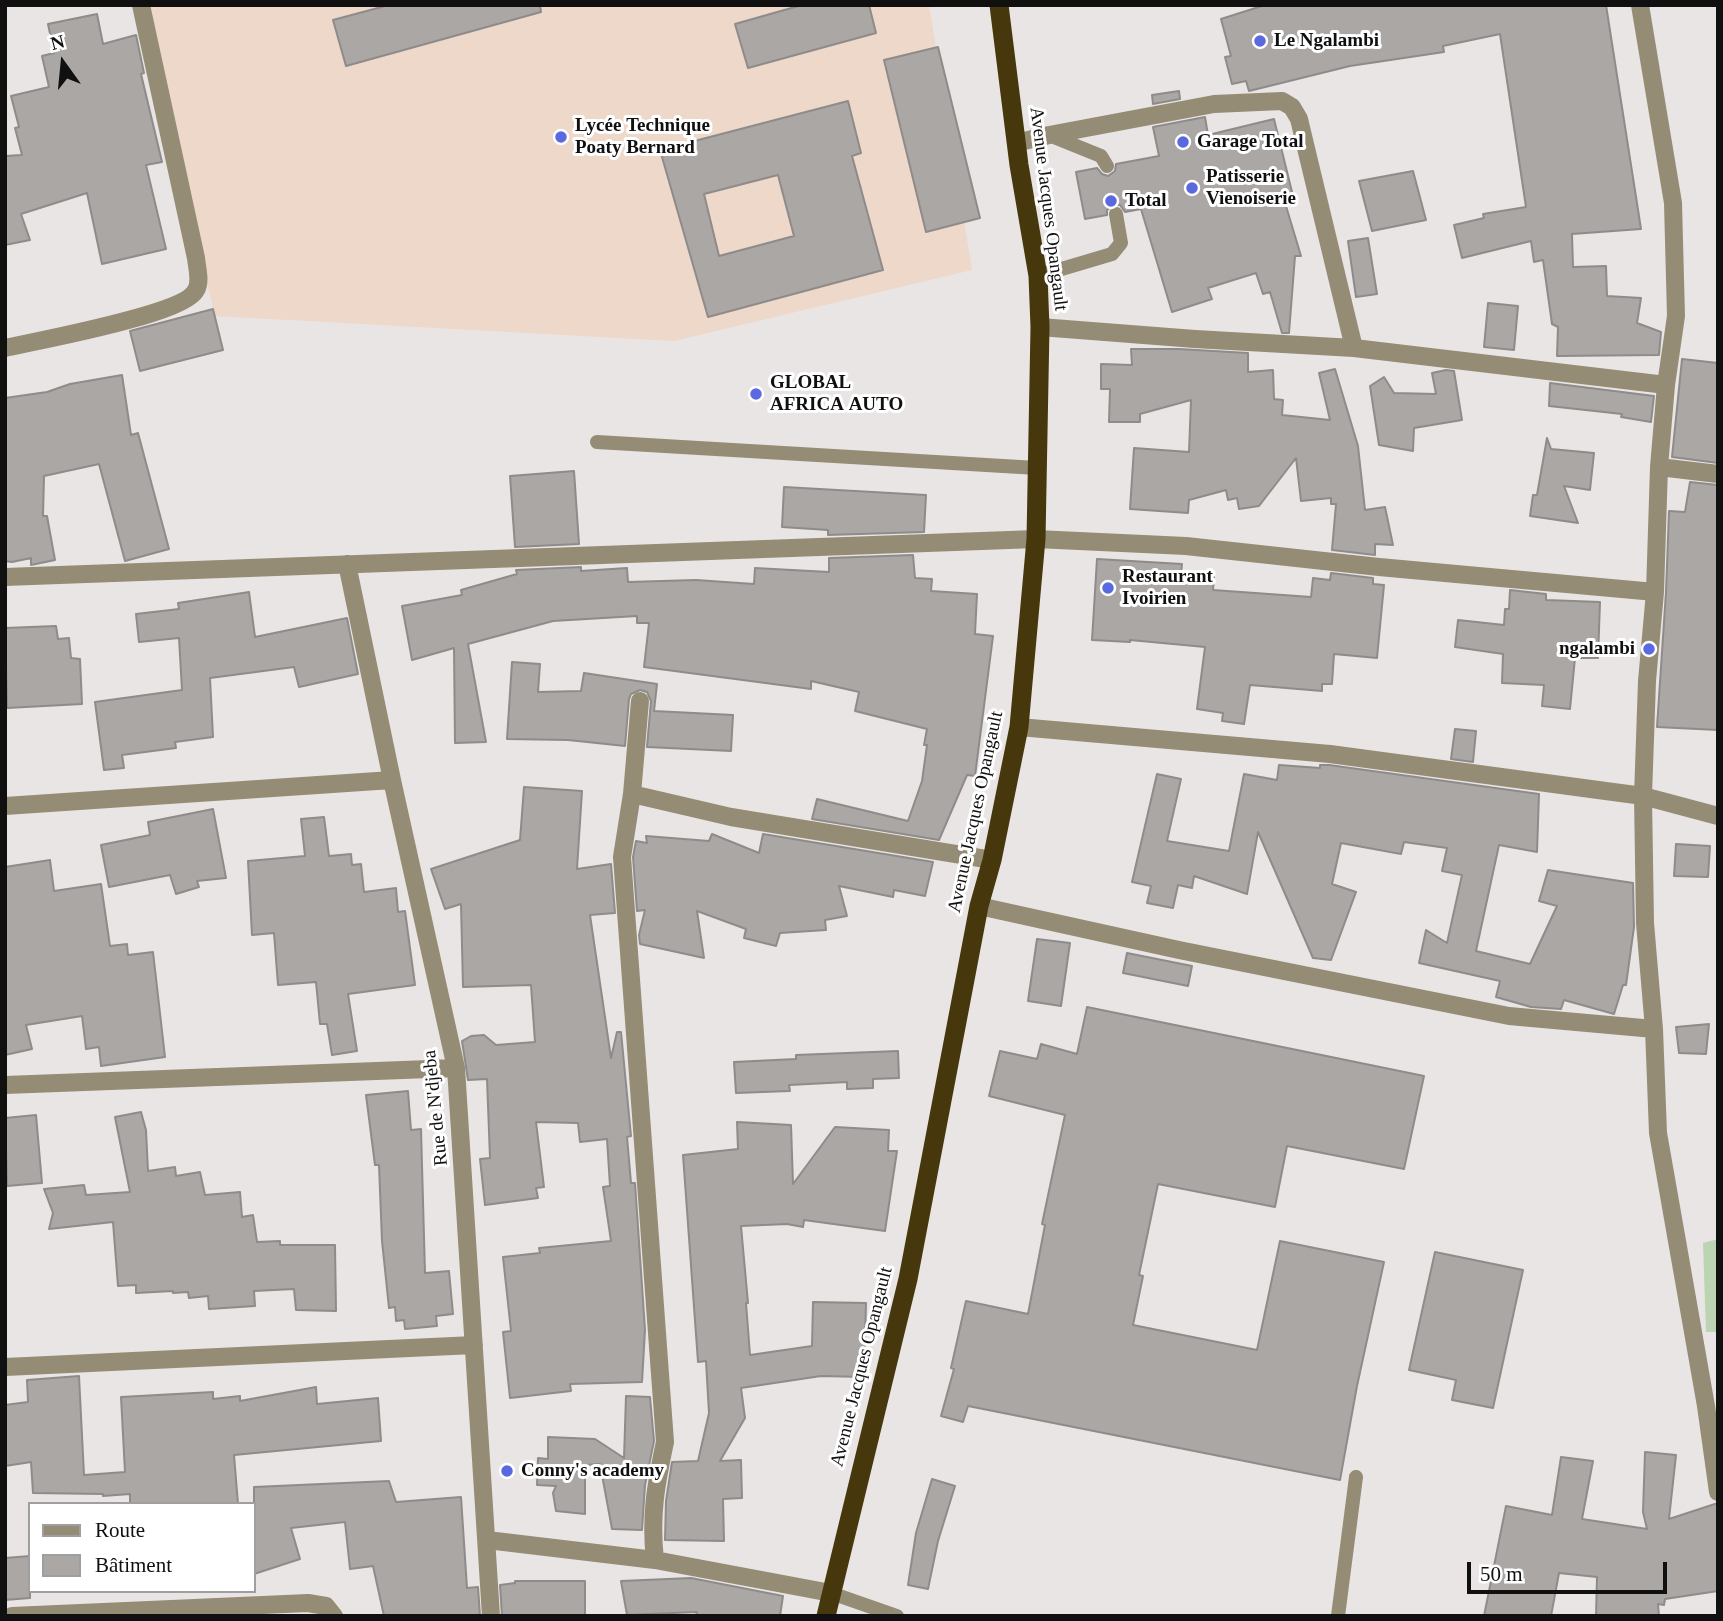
<!DOCTYPE html>
<meta charset="utf-8">
<style>
body{margin:0}
#map{position:relative;width:1723px;height:1621px;overflow:hidden;background:#e9e5e4;font-family:Georgia,serif}
canvas{display:block}
.frame{position:absolute;inset:0;border:7px solid #111010;pointer-events:none}
.legend{position:absolute;left:28px;top:1502px;width:228px;height:91px;box-sizing:border-box;background:#fff;border:2px solid #a09f9f;margin:0;padding:9px 12px;list-style:none;font-size:21px;color:#111010}
.legend li{display:flex;align-items:center;gap:14px;height:35px}
.legend b{width:35px;border:2px solid #a09f9f}
.north{position:absolute;left:28px;top:28px;width:70px;height:70px;-webkit-text-stroke:5px #fff;paint-order:stroke;rotate:345deg;font-size:19px;font-weight:700;line-height:28px;text-align:center;color:#111010}
.north::after{content:'';display:block;margin:auto;width:24px;height:32px;background:#111010;clip-path:polygon(50% 0,100% 100%,50% 72%,0 100%)}
.scale{position:absolute;left:1467px;top:1562px;width:200px;height:32px;box-sizing:border-box;border:4px solid #111010;border-top:0;padding-left:9px;font-size:21px;line-height:24px;white-space:nowrap;color:#111010;-webkit-text-stroke:5px #fff;paint-order:stroke}
</style>
<div id="map">
<canvas width="1723" height="1621"></canvas>
<div class="frame"></div>
<ul class="legend">
<li><b style="height:9px;background:#958c76"></b>Route</li>
<li><b style="height:19px;background:#aaa7a5"></b>Bâtiment</li>
</ul>
<div class="north">N</div>
<div class="scale">50 m</div>
</div>
<script>
const ctx = document.querySelector('canvas').getContext('2d');
ctx.lineJoin = 'round';
function paint(path, color) { ctx.fillStyle = color; ctx.fill(path, 'evenodd'); }
function trace(path, color, width, dash) { ctx.strokeStyle = color; ctx.lineWidth = width; ctx.lineCap = dash ? 'butt' : 'round'; ctx.setLineDash(dash || []); ctx.stroke(path); }
function label(font, color, halo, rows, align = 'center') {
  ctx.font = font + ' Georgia,serif'; ctx.lineWidth = 6; ctx.setLineDash([]); ctx.textBaseline = 'middle'; ctx.strokeStyle = halo; ctx.fillStyle = color; for (const [text, x, y, turn = 0] of rows) {
    ctx.save(); ctx.translate(x, y); ctx.rotate((+turn || 0) * Math.PI / 180); ctx.textAlign = isNaN(turn) ? turn : align; if (halo) ctx.strokeText(text, 0, 0); ctx.fillText(text, 0, 0); ctx.restore();
  }
}
paint(new Path2D(`
 M140,5H929L972,270L674,341L215,316Z`), '#edd8ca');
paint(new Path2D(`
 M1718,1239V1332H1706L1703,1243Z`), '#bcd4b3');
const building = new Path2D(`
 M389,5H540L541,12L346,66L333,20Z
 M802,5H869L876,33L748,68L735,24Z
 M1265,5H1606L1641,229L1572,234L1573,267L1606,266L1607,296L1641,298L1637,323L1661,332L1659,355L1557,356L1558,327L1552,324L1543,260L1534,262L1531,241L1462,258L1454,225L1484,218L1483,214L1526,207L1500,34L1443,46L1444,52L1350,66L1249,91L1246,81L1232,84L1225,57L1231,56L1221,19Z
 M97,14L103,44L136,35L144,73L141,74L162,162L146,165L166,249L102,264L87,193L21,214L30,240L5,245V156L22,155L15,128L19,127L11,96L49,87L42,56L54,53L48,24Z
 M938,47L980,218L926,232L884,60Z
 M1179,91L1180,99L1153,104L1152,95Z
 M848,101L861,153L852,156L883,270L708,317L660,150ZM778,175L794,236L719,256L704,194Z
 M1205,117L1208,135L1274,119L1295,204L1286,206L1301,256H1295L1289,333H1282L1270,292L1263,294L1256,273L1208,288L1212,299L1172,312L1141,209L1125,212L1120,205H1114L1107,210V215L1085,219L1076,172L1097,168L1102,174L1108,176L1115,171L1116,164L1159,156L1153,127Z
 M1413,171L1426,220L1372,231L1359,181Z
 M1368,238L1377,294L1356,297L1348,241Z
 M1488,303L1518,306L1514,350L1484,347Z
 M213,309L223,350L140,371L130,331Z
 M1131,349H1179L1248,353V372L1273,370L1274,399L1283,400L1282,415L1330,420L1319,373L1335,369L1358,446L1365,510L1385,507L1393,545L1375,544V555L1332,550L1336,504H1331V498L1301,501L1296,458L1259,506L1239,509L1237,498L1228,500L1226,490L1189,500L1188,513L1130,509L1134,448L1189,452L1191,400L1140,414V422H1109L1110,389H1101V364L1132,365Z
 M1682,359L1718,363V463L1672,457Z
 M1446,370L1454,371L1462,420L1414,428L1413,451L1379,445L1370,386L1384,377L1394,393L1436,394L1432,373Z
 M122,375L131,435L138,433L169,549L125,561L99,464L44,476L43,516H47L55,560L31,565V558L12,562L5,561V398L47,392L70,384Z
 M1550,383L1654,396L1651,422L1621,417L1622,414L1549,406Z
 M1547,438L1551,449L1594,453L1590,490L1564,486L1578,523L1530,516L1533,495H1537Z
 M574,471L579,544L515,547L510,476Z
 M1690,482L1718,485V730L1657,727L1666,592L1669,511L1685,512Z
 M784,487L926,495L924,532L828,535V530L782,527Z
 M913,555L915,578L932,579L931,591L977,594L975,634L993,636L975,776L967,775L939,840L812,819L817,799L908,821L922,781L927,745H924L927,729L855,711L859,692L811,681V689L644,667L649,623H637V616L553,621L468,644L486,742L455,743L454,648L412,660L402,606L462,595L461,590L517,574L516,570L581,567V571L627,568L628,582L696,580L754,584L755,568L829,572V558Z
 M1097,559L1182,564L1181,574L1214,577L1213,590L1311,597L1313,578L1330,580L1331,573L1373,578V584L1384,585L1377,658L1334,654L1332,684H1322V691L1250,685L1244,724L1222,721L1223,713L1197,709L1205,647L1130,640V642L1092,640Z
 M1510,590L1546,594V600L1600,602L1598,658H1575L1570,709L1542,706L1544,685L1502,683L1503,654L1455,647L1458,620L1504,625L1505,609H1509Z
 M249,592L255,637L347,618L358,674L299,687L294,667L210,678L213,737L175,742L176,748L122,755L124,768L104,770L95,702L182,690L179,638L139,642L136,614L179,609L178,603Z
 M56,626L58,639L69,638L71,658L80,659L82,704L7,708L5,628Z
 M512,662L540,664L538,692L581,691L584,673L657,684L654,711L733,715L731,751L647,747L651,701L647,692L640,690L631,694L629,699L625,746L568,740L507,739Z
 M1455,729L1476,731L1473,762L1451,759Z
 M1279,765L1320,768V765H1329L1539,794L1537,852L1499,845L1476,951L1530,964L1557,906L1539,901L1548,870L1633,883L1634,927L1626,985H1623L1614,1014L1564,1000L1561,1009L1531,1007L1496,997L1500,981L1419,963L1426,930L1447,943L1462,875L1442,871L1447,848L1404,842L1401,854L1341,843L1332,884L1356,892L1331,960L1313,958L1258,832L1247,894L1194,876L1192,888L1178,885L1173,908L1147,903L1151,886L1132,882L1157,774L1181,779L1167,841L1229,851L1244,774L1277,780Z
 M524,787L582,791L577,869L611,864L615,913L590,915L611,1058L617,1032H621L631,1136L627,1137L631,1183H635L645,1330L642,1382L570,1384L571,1391L510,1398L503,1332L511,1331L503,1257L540,1253L539,1248L611,1241L603,1187L610,1186L607,1139L580,1142L578,1123L536,1122L544,1187L536,1188L538,1198L485,1205L480,1159L490,1158L487,1079L468,1080L462,1041L471,1036L484,1035L496,1045L535,1042L531,985L463,987L461,904L445,909L431,869L520,840Z
 M213,809L226,878L197,881L199,887L176,894L170,875L109,887L101,845L150,835L148,822Z
 M324,817L329,856L351,854L352,865L361,864L364,892L396,888L398,912L405,911L415,985L348,994L357,1051L332,1055L327,1024H320L316,982L278,985L274,933L252,935L248,861L305,856L301,819Z
 M712,834L759,853L763,834L933,862L925,896L894,890L893,897L839,886L847,916L825,920L826,930L780,933L776,946L744,938L746,929L697,911L704,958L640,944L639,935L645,910L637,911L633,857L636,841L647,843L646,836L709,841Z
 M1676,844L1710,846L1708,877L1674,876Z
 M50,860L54,891L101,884L110,946L127,944L128,955L153,952L165,1057L101,1066L99,1047L86,1049L82,1016L26,1025L32,1049L5,1055V867Z
 M1037,939L1070,943L1061,1006L1028,1001Z
 M1127,953L1192,966L1188,986L1123,973Z
 M1087,1007L1424,1076L1404,1169L1287,1146L1275,1207L1158,1184L1139,1275L1143,1276L1133,1325L1257,1350L1280,1241L1384,1262L1357,1386L1340,1480L968,1406L963,1422L941,1416L954,1369L951,1368L966,1301L1028,1314L1045,1225L1042,1224L1065,1115L989,1096L1000,1051L1037,1059L1041,1044L1077,1054Z
 M1709,1024L1706,1054L1679,1053L1676,1027Z
 M898,1051L899,1078L873,1079V1088L847,1089V1082L789,1085L790,1091L736,1093L734,1062L796,1059V1055Z
 M408,1091L411,1130L421,1129L425,1273L449,1271L453,1314L436,1316L437,1326L405,1329L404,1320L396,1321L395,1307L389,1308L382,1241L379,1165H375L366,1095Z
 M141,1112L146,1130L148,1171L175,1167L176,1176L200,1172L205,1195L240,1192L242,1217L253,1215L257,1242L280,1241V1245H335L336,1311L296,1310L294,1289L254,1291L255,1306L209,1309L208,1296L189,1298L188,1292L173,1293V1291L136,1293V1285L118,1286L113,1222L49,1229L53,1213L44,1189L84,1185L86,1195L130,1192L115,1117Z
 M36,1115L42,1183L7,1186L5,1118Z
 M737,1122L791,1125L793,1184L835,1127L889,1130L888,1151H897L885,1231L804,1220L803,1227L787,1224L741,1226L748,1303H746L750,1355L812,1346L813,1302L866,1303L864,1377L821,1376L741,1388L745,1418L720,1461L741,1460L742,1498L723,1499L724,1541L665,1540L666,1501L672,1462L698,1461L709,1413L706,1361L698,1362L683,1155L738,1149Z
 M1435,1252L1523,1270L1493,1408L1452,1400L1456,1380L1409,1370Z
 M79,1376L84,1475L125,1472L121,1397L213,1392V1399L240,1396V1401L316,1387L317,1404L378,1398L381,1441L234,1455L238,1504H130V1494L103,1496V1494L33,1493L31,1462L5,1466V1405L28,1402L27,1380Z
 M626,1396L650,1397L654,1441L645,1485L642,1530L612,1529L600,1464L585,1465V1514L556,1511L553,1493L556,1486L537,1485L538,1458L548,1459V1437L595,1439L624,1458Z
 M1645,1452L1676,1455L1669,1519L1718,1503V1591L1665,1599L1664,1605L1658,1604L1659,1616H1596L1597,1577L1559,1573L1551,1616H1484L1506,1506L1552,1515L1561,1457L1593,1461L1582,1519L1647,1529L1643,1512Z
 M932,1479L955,1486L938,1541L928,1589L908,1585L916,1533Z
 M389,1481L396,1502L461,1497L467,1588L478,1587L480,1616H384L373,1566L350,1569L345,1522L291,1528L300,1559L254,1574V1487Z
 M30,1556V1598L5,1600V1558Z
 M691,1578L783,1596L780,1616H696L697,1612L627,1615L621,1581Z
 M515,1581H585V1616H502L500,1585L515,1583Z`);
paint(building, '#aaa7a5');
trace(building, '#8e8b8a', 2);
trace(new Path2D(`
 M1049,135L1101,156L1107,166
 M1038,276L1112,254L1121,243L1116,214
 M597,442L1037,468
 M831,1593L897,1616
 M1338,1616L1356,1477`), '#958c76', 14);
trace(new Path2D(`
 M1640,5L1673,203L1676,316L1666,385L1659,467L1655,592L1647,681L1643,796L1645,923L1654,1029L1658,1133L1706,1406L1718,1492
 M1016,143L1049,135L1214,104L1282,101L1292,107L1299,119L1354,348
 M1040,327L1195,339L1354,348L1666,385
 M5,348C36,341 185,314 196,290C201,282 197,268 196,258L141,5
 M1659,467L1718,474
 M347,564L392,780L456,1068L491,1616
 M5,577L1036,539L1186,546L1379,567L1655,592
 M640,701L632,794L622,857L665,1442C656,1484 650,1516 655,1560
 M1019,727L1330,754L1643,796L1718,816
 M632,794L731,817L992,860
 M5,806L392,780
 M979,906L1179,950L1509,1016L1654,1029
 M5,1085L456,1068
 M5,1367L474,1345
 M487,1540L655,1560L831,1593
 M12,1616L308,1603L326,1606L334,1616`), '#958c76', 18);
trace(new Path2D(`
 M826,1616L908,1279L979,906L992,860L1019,727L1036,539L1040,327L1038,276L1019,165L999,5`), '#46380c', 19);
for (const [x, y, r, color] of [
 [1260,41,7,"#5a69e0"],
 [561,137,7,"#5a69e0"],
 [1183,142,7,"#5a69e0"],
 [1192,188,7,"#5a69e0"],
 [1111,201,7,"#5a69e0"],
 [756,394,7,"#5a69e0"],
 [1108,588,7,"#5a69e0"],
 [1649,649,7,"#5a69e0"],
 [507,1471,7,"#5a69e0"]
]) { const dot = new Path2D(); dot.arc(x, y, r, 0, 2 * Math.PI); ctx.fillStyle = color; ctx.fill(dot); trace(dot, '#fff', 2.5); }
label('bold 19px', '#111010', '#fff', [
 ["Le Ngalambi",1274,41],
 ["Lycée Technique",575,126],
 ["Poaty Bernard",575,148],
 ["Garage Total",1197,142],
 ["Patisserie",1206,177],
 ["Vienoiserie",1206,199],
 ["Total",1125,201],
 ["GLOBAL",770,383],
 ["AFRICA AUTO",770,405],
 ["Restaurant",1122,577],
 ["Ivoirien",1122,599],
 ["ngalambi",1635,649,"right"],
 ["Conny's academy",521,1471]
], 'left');
label('19px', '#111010', '#fff', [
 ["Avenue Jacques Opangault",1048,209,83],
 ["Avenue Jacques Opangault",976,812,-78],
 ["Rue de N'djeba",436,1108,-96],
 ["Avenue Jacques Opangault",862,1367,-76]
]);
</script>
